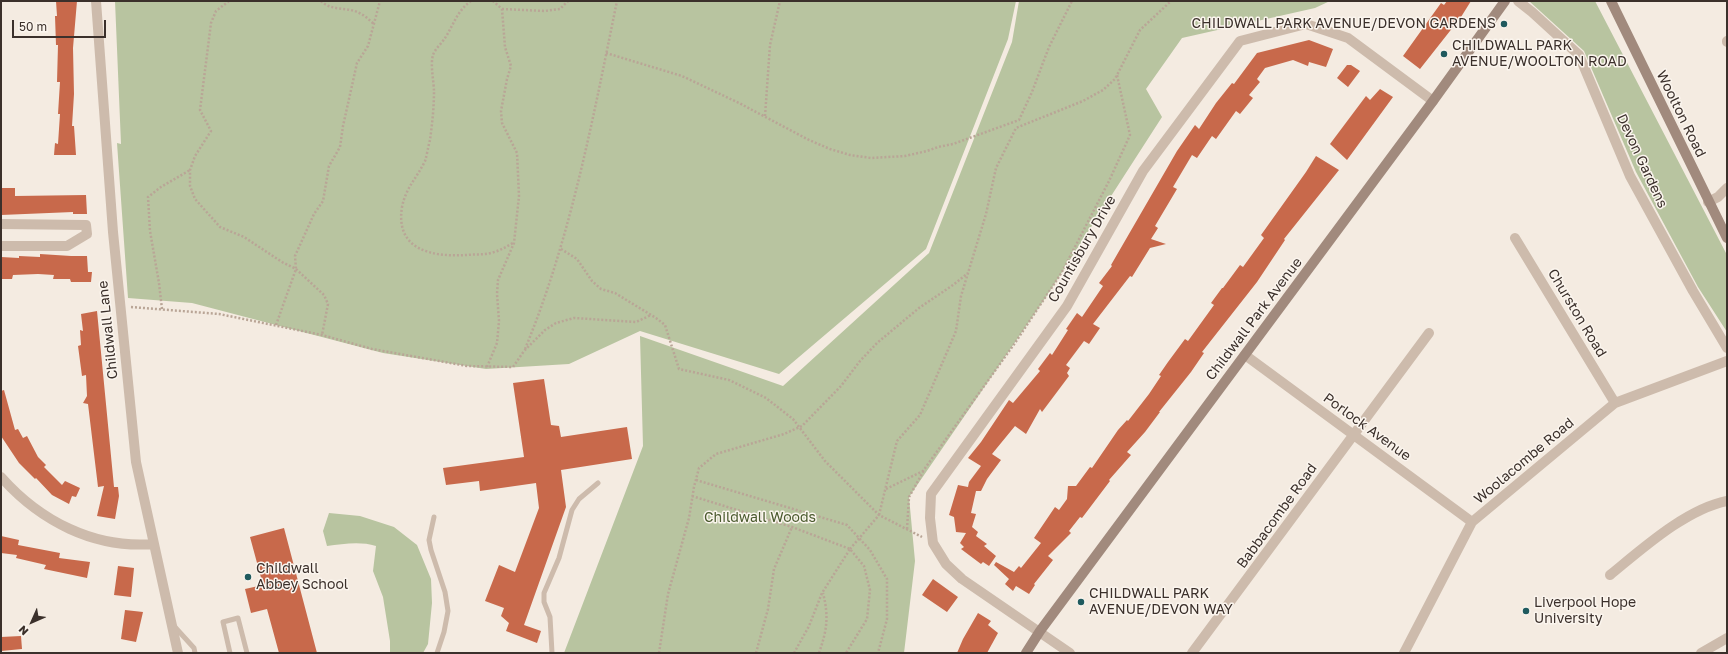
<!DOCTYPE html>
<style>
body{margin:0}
#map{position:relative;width:1728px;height:654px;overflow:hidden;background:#f4ebe1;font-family:"Golos Text",sans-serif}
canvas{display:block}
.frame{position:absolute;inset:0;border:2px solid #3b302b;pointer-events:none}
.north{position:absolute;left:12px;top:602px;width:40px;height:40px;-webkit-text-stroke:3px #fbf5ee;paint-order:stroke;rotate:225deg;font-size:11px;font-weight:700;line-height:16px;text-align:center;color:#3b302b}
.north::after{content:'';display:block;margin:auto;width:14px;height:18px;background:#3b302b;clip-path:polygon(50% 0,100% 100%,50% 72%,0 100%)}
.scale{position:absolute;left:12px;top:20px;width:94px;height:18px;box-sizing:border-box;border:2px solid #3b302b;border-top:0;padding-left:5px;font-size:12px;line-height:14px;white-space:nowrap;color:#3b302b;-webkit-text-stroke:3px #fbf5ee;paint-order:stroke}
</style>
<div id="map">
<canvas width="1728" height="654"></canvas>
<div class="frame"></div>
<div class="north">N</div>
<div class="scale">50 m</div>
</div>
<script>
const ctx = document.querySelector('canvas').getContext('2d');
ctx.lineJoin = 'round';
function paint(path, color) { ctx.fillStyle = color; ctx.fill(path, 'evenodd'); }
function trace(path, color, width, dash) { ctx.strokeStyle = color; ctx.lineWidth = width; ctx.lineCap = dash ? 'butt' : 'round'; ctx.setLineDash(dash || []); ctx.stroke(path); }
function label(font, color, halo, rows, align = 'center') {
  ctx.font = font + ' "Golos Text",sans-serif'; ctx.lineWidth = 3; ctx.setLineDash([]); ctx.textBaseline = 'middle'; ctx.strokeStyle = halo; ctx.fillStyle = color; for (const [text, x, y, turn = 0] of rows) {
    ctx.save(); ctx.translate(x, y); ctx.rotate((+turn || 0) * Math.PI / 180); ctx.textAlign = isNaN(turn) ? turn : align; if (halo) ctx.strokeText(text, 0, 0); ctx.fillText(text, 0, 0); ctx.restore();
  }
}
paint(new Path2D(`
 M115,1H1016L1008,39L926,249L779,374L640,331L569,364L486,369L383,353L192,303L128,298L117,143L121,144Z
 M1019,1H1330L1315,8L1182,38L1146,89L1162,117L1046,297L909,497L915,561L904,653H564L643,446L640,336L783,386L929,253L1012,42Z
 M1529,1H1595L1727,255V332L1698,287L1636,172L1584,51Z
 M329,513L360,516L394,527L417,545L431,579L432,603L428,644L423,653H390V641L383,597L373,571L376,546C360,541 343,544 327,546L323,531Z`), '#b8c4a0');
paint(new Path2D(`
 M56,1H77L73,48L74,94L72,126H74L76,155H54L55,143L58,144L60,114H58L60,82H57L58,45H56L55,16H57Z
 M1447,1H1471L1461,17L1420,69L1403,56L1441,3L1444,5Z
 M1309,40L1333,49L1326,67L1309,62L1308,66L1293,60L1265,68L1257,79L1260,82L1249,95L1253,98L1240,114L1236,111L1216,139L1212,136L1197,158L1192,155L1173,187L1177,189L1155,226L1158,228L1151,239L1166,244L1150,248L1132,277L1130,276L1093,324L1100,328L1089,344L1084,341L1066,365L1070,368L1067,373L1069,376L1042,412L1040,409L1026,434L1015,426L992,454L1001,460L987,479L981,491H976L971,513L976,514L972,527L978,532L976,536L987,544L984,546L996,556L989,566L983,562L981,564L961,549L964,547L960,543L966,533L956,532L954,517L949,515L958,485L968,487L969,482L981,466L968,458L981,442L1009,400L1013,403L1040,371L1038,369L1050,353L1052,355L1068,330L1066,329L1077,313L1082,317L1103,286L1099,283L1112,266L1111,265L1177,151L1195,125L1199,129L1216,103L1232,83L1234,84L1257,53Z
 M1347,65H1351L1360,71L1348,87L1337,78Z
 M1380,89L1393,97L1347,160L1330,144L1366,96L1370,100Z
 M1316,156L1339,170L1284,239L1285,240L1257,282L1202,352L1204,353L1191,372L1159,412H1160L1145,432L1127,452L1131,455L1109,480L1110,481L1082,518L1080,517L1069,531L1071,533L1048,556L1053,560L1034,584L1035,585L1029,594L1016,586L1013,591L1005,584L1009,579L994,565L996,562L1014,572L1019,566L1021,568L1041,543L1034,538L1055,507L1059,510L1067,499L1068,486H1076L1090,467L1092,468L1118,430L1127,420L1128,421L1149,394L1161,376L1159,375L1168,362L1185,339L1188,341L1214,305L1211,303L1222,288H1223L1240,265L1243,267L1264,238L1261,235L1306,172Z
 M1,188H15V196L86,195L87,214H73V212L1,215Z
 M40,254L71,256H87L88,272H92L91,282H71L70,279H53L54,275L38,274L13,275L12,279H1V257L19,258V256L40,257Z
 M97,311L114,487H118L119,496L115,519L97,516L104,486L98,487L88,404L83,403L87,396L86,375L82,376L78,346L81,345L80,330L83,331L81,314Z
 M544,379L551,425L559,426L561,437L627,427L632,459L561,470L566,507L524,625L541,631L537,643L506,631L509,623L501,616L504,608L485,601L499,565L515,572L539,508L536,483L480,491L479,481L446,485L443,468L524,457L513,383Z
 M4,390L15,430L18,429L23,438L27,436L38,457L46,465L44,467L62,485L65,481L80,488L76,497L72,496L69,504L52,495L36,478L35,479L19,463L1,436V391Z
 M284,528L317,653H279L267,609L251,613L245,589L263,585L250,537Z
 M1,536L19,540L18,545L60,553L59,558L90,562L87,578L44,569L46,565L16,558L17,555L1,553Z
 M118,566L134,568L131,597L114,595Z
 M933,579L958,597L947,612L922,595Z
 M125,610L143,612L136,642L121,639Z
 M978,613L991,621L988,625L998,633L987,653H957L963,639Z
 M21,636L22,649L1,651V637Z`), '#c8694b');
trace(new Path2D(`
 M229,1L216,11L211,23L200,110L211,131L195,156L190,170V186L195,199L220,227L244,237L282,262L296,269L324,295L328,304L322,335
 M321,1C332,12 349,6 361,14C366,16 370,21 374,24
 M471,1C457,11 454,24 445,38C442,43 435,49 433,55C430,65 434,82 434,92C434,108 432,125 430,140C428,147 427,155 425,161C417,178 406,187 402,207C395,251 433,257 467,255C475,254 483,255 491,253C499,251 506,247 513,243
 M502,9L545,11L560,9L568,1
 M606,53L682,76L739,103L809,140L830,149L850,155L871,158L905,156L927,151L938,147L953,144L1019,120L1032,92L1049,47L1072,1
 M765,116L770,45L780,1
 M561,249L577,259L592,281L601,289L615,293L656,318L665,325L679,369L729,380L766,398L793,419L825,461L879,515L922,537
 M131,307L219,314L322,335L372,349L467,366L513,367L524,351L545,330L556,323L574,318L636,322L651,315
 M162,309L159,283L150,231L148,197L161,187L190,170
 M276,325L296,269L295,256L314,214L323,201L329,166L340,147L343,126L357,63L368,46L380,1
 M525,349C571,238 593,118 617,1
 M487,367L497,343L499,321L497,294L498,280L514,243L519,196L517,153L502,123L501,111L507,79L511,66L505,47L502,9L493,1
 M696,480L847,525L870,550L887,579V619L878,653
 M886,489L923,471L1015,343L1062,272L1109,181L1130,135L1117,75
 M692,496L792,527L850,549L864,566L870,590L867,619L846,653
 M879,515L897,441L920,415L956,331L961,296L986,214L996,168L1016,128L1083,101L1103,90L1115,79L1140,30L1171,1
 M907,529L909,497L923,472
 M659,653L668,594L689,518L694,487L699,468L716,454L784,434L802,426L841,386L860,361L877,343L919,308L953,285L968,273
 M756,653L768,609L774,569L792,527
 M794,653L809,626L822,593L850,549
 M819,653C827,630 829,617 823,593`), '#b9a596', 2.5, [2, 2]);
trace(new Path2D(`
 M434,517L429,540L431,550L445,592L448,611L444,632L437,653
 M174,626L194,648L195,653
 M230,653L223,622L238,618L247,653
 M552,653L550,617L544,602V593L559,558L572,510L579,499L598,483`), '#cdbbac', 5);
trace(new Path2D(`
 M96,1L113,232L136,462L178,653
 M1518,1L1532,12L1579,55L1630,176L1693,291L1727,348
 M1727,42V41
 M1708,202L1718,197L1727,188
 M1,224L86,225L87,234L67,246H1
 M1515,238L1615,403
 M1245,355L1472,522
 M1,477C40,521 94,549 154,544
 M1610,575C1642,549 1686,509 1727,501
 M1070,653L962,579L946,564L933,543L930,518L931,494L1067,306L1143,171L1240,41L1306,24L1348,38L1433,101
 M1192,653L1429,333
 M1404,653L1472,522L1615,403L1727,361
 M1701,653L1727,638`), '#cdbbac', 10);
trace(new Path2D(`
 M1611,1L1727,238
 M1026,653L1040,631L1433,101L1505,1`), '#a18a7d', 10);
trace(new Path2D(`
 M850,549L879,515`), '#b9a596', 2.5, [2, 2]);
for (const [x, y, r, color] of [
 [1504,24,4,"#1f5a5e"],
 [1444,54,4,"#1f5a5e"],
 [248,577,4,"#1f5a5e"],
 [1081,602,4,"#1f5a5e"],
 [1526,611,4,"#1f5a5e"]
]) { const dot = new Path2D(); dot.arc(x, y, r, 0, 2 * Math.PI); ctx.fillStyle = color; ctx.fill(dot); trace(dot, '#fbf5ee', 1.5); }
label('14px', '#3b302b', '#fbf5ee', [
 ["CHILDWALL PARK AVENUE/DEVON GARDENS",1496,24,"right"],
 ["CHILDWALL PARK",1452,46],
 ["AVENUE/WOOLTON ROAD",1452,62],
 ["Childwall",256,569],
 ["Abbey School",256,585],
 ["CHILDWALL PARK",1089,594],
 ["AVENUE/DEVON WAY",1089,610],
 ["Liverpool Hope",1534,603],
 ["University",1534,619]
], 'left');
label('14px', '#3b302b', '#fbf5ee', [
 ["Woolton Road",1681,114,64],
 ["Devon Gardens",1642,161,65],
 ["Countisbury Drive",1082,249,-60],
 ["Churston Road",1577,313,59],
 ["Childwall Park Avenue",1254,319,-53],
 ["Childwall Lane",108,330,-96],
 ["Porlock Avenue",1367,427,36],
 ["Woolacombe Road",1524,461,-40],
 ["Babbacombe Road",1277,516,-54]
]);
label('14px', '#4a5a2e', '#fbf5ee', [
 ["Childwall Woods",760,518]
]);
</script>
